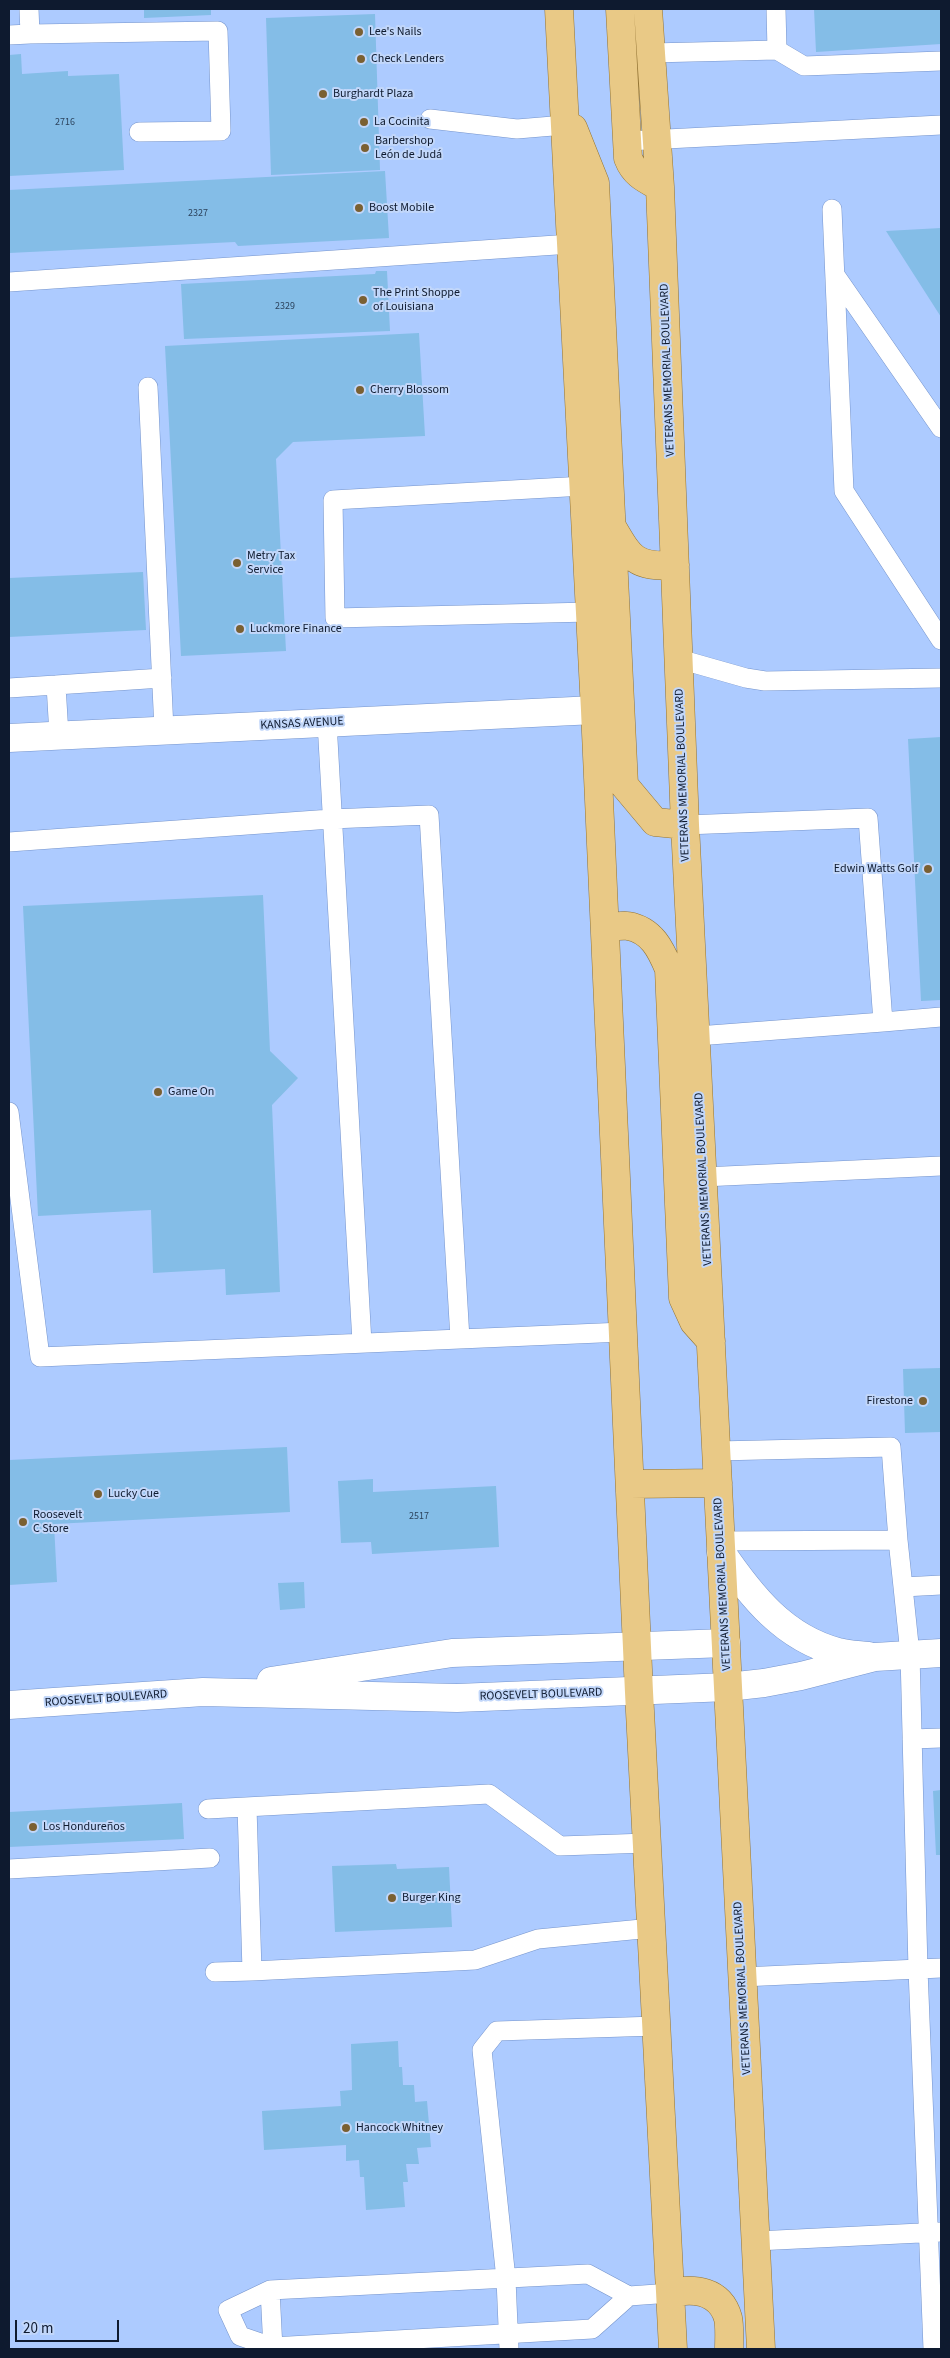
<!DOCTYPE html>
<meta charset="utf-8">
<style>
body{margin:0}
#map{position:relative;width:950px;height:2358px;overflow:hidden;background:#c2d7fa;font-family:"Source Sans 3",sans-serif}
canvas{display:block}
.frame{position:absolute;inset:0;border:10px solid #0e1a2f;pointer-events:none}
.scale{position:absolute;left:15px;top:2320px;width:104px;height:22px;box-sizing:border-box;border:2px solid #0e1a2f;border-top:0;padding-left:6px;font-size:15px;line-height:18px;white-space:nowrap;color:#0e1a2f;-webkit-text-stroke:4px #c2d7fa;paint-order:stroke}
</style>
<div id="map">
<canvas width="950" height="2358"></canvas>
<div class="frame"></div>
<div class="scale">20 m</div>
</div>
<script>
const ctx = document.querySelector('canvas').getContext('2d');
ctx.lineJoin = 'round';
function paint(path, color) { ctx.fillStyle = color; ctx.fill(path, 'evenodd'); }
function trace(path, color, width, dash) { ctx.strokeStyle = color; ctx.lineWidth = width; ctx.lineCap = dash ? 'butt' : 'round'; ctx.setLineDash(dash || []); ctx.stroke(path); }
function label(font, color, halo, rows, align = 'center') {
  ctx.font = font + ' "Source Sans 3",sans-serif'; ctx.lineWidth = 4; ctx.setLineDash([]); ctx.textBaseline = 'middle'; ctx.strokeStyle = halo; ctx.fillStyle = color; for (const [text, x, y, turn = 0] of rows) {
    ctx.save(); ctx.translate(x, y); ctx.rotate((+turn || 0) * Math.PI / 180); ctx.textAlign = isNaN(turn) ? turn : align; if (halo) ctx.strokeText(text, 0, 0); ctx.fillText(text, 0, 0); ctx.restore();
  }
}
paint(new Path2D(`
 M9,9H941V2349H9Z`), '#adcbff');
paint(new Path2D(`
 M144,9H211V15L144,18Z
 M814,9H941V44L816,52Z
 M375,14L380,170L271,175L266,18Z
 M21,54L22,74L68,71V76L119,74L124,170L9,176V55Z
 M385,171L389,238L238,246L235,242L9,253V190Z
 M941,228V317L886,231Z
 M376,271H387L390,331L184,339L181,284L375,274Z
 M419,333L425,436L293,442L276,459L286,651L181,656L165,346Z
 M143,572L146,630L9,637V578Z
 M941,737V1000L921,1001L908,739Z
 M263,895L270,1051L298,1078L272,1105L280,1292L226,1295L225,1269L153,1273L151,1210L38,1216L23,906Z
 M941,1368V1432L905,1433L903,1369Z
 M287,1447L290,1512L54,1524L57,1582L9,1585V1460Z
 M373,1479V1492L496,1486L499,1547L372,1554L371,1542L341,1543L338,1481Z
 M304,1582L305,1608L280,1610L278,1583Z
 M941,1790V1855H936L933,1791Z
 M182,1803L184,1839L9,1847V1812Z
 M396,1864L397,1869L449,1867L452,1927L335,1932L332,1866Z
 M398,2041L399,2067H402L403,2085H414L415,2102L427,2101L431,2147L417,2148L419,2164H406L408,2182H403L405,2207L366,2210L364,2177H360L359,2160L346,2161V2145L264,2150L262,2111L341,2106L340,2091L352,2090L351,2044Z`), '#84bde7');
const service = new Path2D(`
 M776,9L777,50
 M30,34L218,31L221,131L139,132
 M9,35L30,34L29,9
 M651,53L777,50L804,66L941,61
 M430,119L517,129L565,125
 M627,141L941,125
 M832,209L844,491L941,640
 M835,275L941,428
 M9,282L571,244
 M148,387L164,730
 M584,486L333,500L335,618L590,612
 M679,659L746,678L765,681L941,678
 M9,688L56,685
 M327,722L362,1343
 M59,735L56,685L162,678
 M685,825L868,818L883,1022L697,1036
 M9,842L331,819L429,815L460,1339
 M883,1022L941,1017
 M9,1112L40,1357L623,1332
 M703,1177L941,1166
 M717,1451L891,1447L898,1540L720,1541
 M898,1540L903,1587
 M912,1739L941,1738
 M247,1807L252,1971L475,1960L538,1939L652,1928
 M208,1809L489,1794L560,1846L647,1843
 M9,1869L210,1858
 M215,1972L252,1971
 M742,1977L941,1968
 M756,2241L941,2232
 M270,2290L273,2349
 M629,2296L592,2329L272,2347L240,2336L228,2310L270,2290L588,2274L629,2296L671,2293
 M509,2349L506,2279L482,2050L497,2031L657,2026
 M933,2349L918,1969L910,1654L903,1587L941,1585`);
const minor = new Path2D(`
 M9,738L595,710
 M721,1552C751,1596 784,1638 838,1652C848,1655 859,1655 868,1656
 M728,1687L764,1683L801,1676L875,1657L941,1653`);
const tertiary = new Path2D(`
 M271,1681L452,1653L726,1643
 M9,1705L203,1692L457,1698L728,1687`);
const primary = new Path2D(`
 M559,9L595,710L639,1692L673,2349
 M620,9L628,158C634,174 645,179 660,187
 M648,9L660,187L685,825L761,2349
 M573,128L595,183L624,785L655,822L685,825
 M611,525C630,558 635,568 675,565
 M605,928C612,927 621,925 628,926C652,930 661,950 669,969L683,1298L694,1322L711,1341
 M630,1484L718,1483
 M671,2293C694,2288 720,2290 728,2318C730,2327 729,2340 729,2349`);
trace(service, '#7594cc', 20);
trace(minor, '#7594cc', 29);
trace(tertiary, '#7594cc', 29);
trace(primary, '#937434', 29);
trace(service, '#fff', 19);
trace(minor, '#fff', 28);
trace(tertiary, '#fff', 28);
trace(primary, '#e9c986', 28);
for (const [x, y, r, color] of [
 [359,32,5,"#7a6032"],
 [361,59,5,"#7a6032"],
 [323,94,5,"#7a6032"],
 [364,122,5,"#7a6032"],
 [365,148,5,"#7a6032"],
 [359,208,5,"#7a6032"],
 [363,300,5,"#7a6032"],
 [360,390,5,"#7a6032"],
 [237,563,5,"#7a6032"],
 [240,629,5,"#7a6032"],
 [928,869,5,"#7a6032"],
 [158,1092,5,"#7a6032"],
 [923,1401,5,"#7a6032"],
 [98,1494,5,"#7a6032"],
 [23,1522,5,"#7a6032"],
 [33,1827,5,"#7a6032"],
 [392,1898,5,"#7a6032"],
 [346,2128,5,"#7a6032"]
]) { const dot = new Path2D(); dot.arc(x, y, r, 0, 2 * Math.PI); ctx.fillStyle = color; ctx.fill(dot); trace(dot, '#c2d7fa', 2); }
label('10px', '#2c435d', null, [
 ["2716",65,123],
 ["2327",198,214],
 ["2329",285,307],
 ["2517",419,1517]
]);
label('12px', '#0e1a2f', '#c2d7fa', [
 ["Lee's Nails",369,32],
 ["Check Lenders",371,59],
 ["Burghardt Plaza",333,94],
 ["La Cocinita",374,122],
 ["Barbershop",375,141],
 ["León de Judá",375,155],
 ["Boost Mobile",369,208],
 ["The Print Shoppe",373,293],
 ["of Louisiana",373,307],
 ["Cherry Blossom",370,390],
 ["Metry Tax",247,556],
 ["Service",247,570],
 ["Luckmore Finance",250,629],
 ["Edwin Watts Golf",918,869,"right"],
 ["Game On",168,1092],
 ["Firestone",913,1401,"right"],
 ["Lucky Cue",108,1494],
 ["Roosevelt",33,1515],
 ["C Store",33,1529],
 ["Los Hondureños",43,1827],
 ["Burger King",402,1898],
 ["Hancock Whitney",356,2128]
], 'left');
label('12px', '#0e1a2f', '#c2d7fa', [
 ["VETERANS MEMORIAL BOULEVARD",668,370,-92],
 ["KANSAS AVENUE",302,724,-3],
 ["VETERANS MEMORIAL BOULEVARD",683,775,-92],
 ["VETERANS MEMORIAL BOULEVARD",704,1179,-93],
 ["VETERANS MEMORIAL BOULEVARD",723,1584,-93],
 ["ROOSEVELT BOULEVARD",541,1695,-2],
 ["ROOSEVELT BOULEVARD",106,1699,-4],
 ["VETERANS MEMORIAL BOULEVARD",743,1988,-93]
]);
</script>
